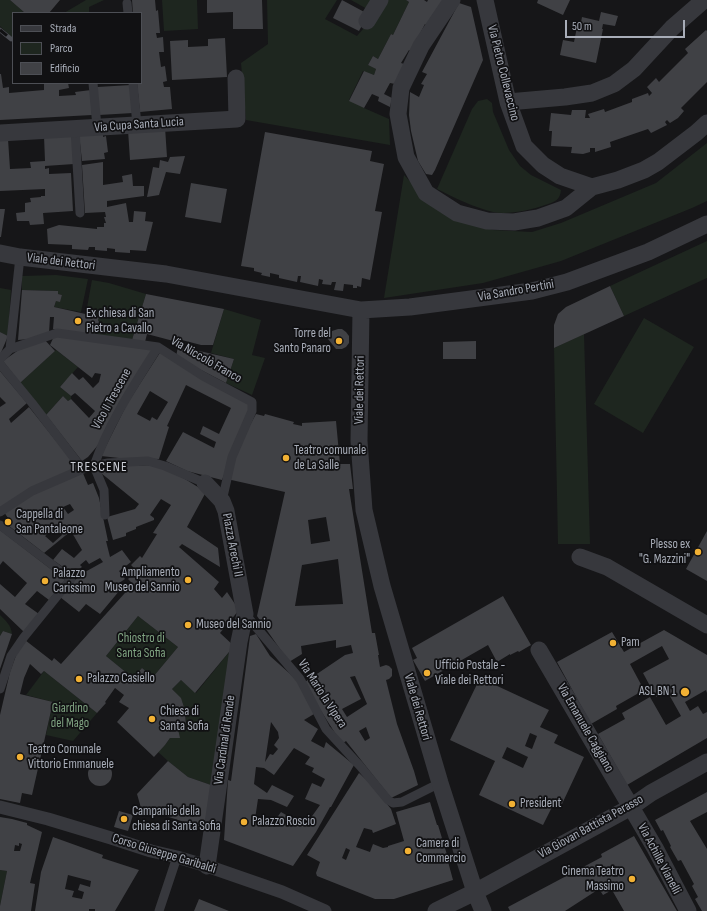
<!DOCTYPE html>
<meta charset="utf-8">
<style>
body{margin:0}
#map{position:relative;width:707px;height:911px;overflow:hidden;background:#161618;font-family:"Sofia Sans Condensed",sans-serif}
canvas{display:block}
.legend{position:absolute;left:12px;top:12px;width:130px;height:72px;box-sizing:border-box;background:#111113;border:1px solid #4d4f55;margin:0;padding:5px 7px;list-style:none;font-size:12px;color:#a8adb8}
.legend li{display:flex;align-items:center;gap:8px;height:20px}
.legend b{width:20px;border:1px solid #4d4f55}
.scale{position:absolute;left:565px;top:20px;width:120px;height:18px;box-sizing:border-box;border:2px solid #a8adb8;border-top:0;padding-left:5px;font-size:12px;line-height:14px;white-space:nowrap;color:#a8adb8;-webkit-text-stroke:3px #111113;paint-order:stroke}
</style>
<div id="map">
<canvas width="707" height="911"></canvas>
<ul class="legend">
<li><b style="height:5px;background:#37383d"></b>Strada</li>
<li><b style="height:11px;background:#1e261f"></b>Parco</li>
<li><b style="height:11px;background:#404145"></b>Edificio</li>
</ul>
<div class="scale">50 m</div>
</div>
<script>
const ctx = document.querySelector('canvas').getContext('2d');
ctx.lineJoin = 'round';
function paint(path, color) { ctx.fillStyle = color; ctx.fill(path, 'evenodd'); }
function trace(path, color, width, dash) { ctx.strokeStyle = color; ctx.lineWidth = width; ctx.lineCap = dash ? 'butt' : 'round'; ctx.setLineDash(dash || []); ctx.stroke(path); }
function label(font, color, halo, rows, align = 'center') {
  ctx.font = font + ' "Sofia Sans Condensed",sans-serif'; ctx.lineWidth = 3.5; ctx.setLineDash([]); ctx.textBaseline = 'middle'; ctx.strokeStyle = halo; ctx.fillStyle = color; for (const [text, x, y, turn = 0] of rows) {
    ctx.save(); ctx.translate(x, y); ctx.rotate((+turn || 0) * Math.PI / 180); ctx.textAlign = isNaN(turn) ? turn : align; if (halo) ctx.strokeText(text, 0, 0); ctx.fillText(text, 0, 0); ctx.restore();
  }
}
paint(new Path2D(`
 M0,0H10L25,13H13V39L0,26Z
 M86,0H104L89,7V13H64Z
 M162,0H197L198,29L164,31Z
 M267,0H337L325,19L357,36L376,14L351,0H406L409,2L393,35L391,34L378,59L373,56L368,65L376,69L374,75L363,71L349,100L364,108L389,119L390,145L246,120L241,63L268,44Z
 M487,99L492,103L493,112L509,150L520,166L531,175L561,190C560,201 554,202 545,205C531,210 508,215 493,212C473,207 455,198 437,189L472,109L478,101Z
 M707,143V201L692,208L561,261L483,283L384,298L404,175L440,212L493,230L532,232L561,223L656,183Z
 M707,241V278L624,316L610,286Z
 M56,275L88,279L81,312L54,307L56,301H60L62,295L58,294V291L22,290V276Z
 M92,280L109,283L146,294L132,340L94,335L95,332C100,330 102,324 98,320V317L86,313Z
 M0,288L11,290L8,336L0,332Z
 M224,309L261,320L252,355L265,358L252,395L226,383L234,359L211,353Z
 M644,318L694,347L643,433L594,404Z
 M584,334L590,544H558L554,348Z
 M56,350L78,367L60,387L71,396V399L68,401L63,396L46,415L20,383Z
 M0,615C6,621 11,625 12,634L3,631L0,636Z
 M138,616L178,647L153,677L142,668L133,678L106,656Z
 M234,646L211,785L188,777L168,761L158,752L165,745L170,738H179L178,729L186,726C186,709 185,702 172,689L181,680L196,693Z
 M44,671L97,713L73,741L46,735L53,702L26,695Z
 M0,870L7,871L0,906Z`), '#1e261f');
paint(new Path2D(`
 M10,0H60L49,13H25Z
 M132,0H155L156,11L158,10L160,33H156L157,38L163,37L164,52H159L161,67L165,66L167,81L163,82L164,87H170L172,109L140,112L137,83H141V13H133Z
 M207,0H262L263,29H233V12L207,13Z
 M342,0L368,14L359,31L333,18Z
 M406,0H424L427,2L428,0H444L429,27L425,24L411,51L409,50L401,63L404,64L395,84L390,83L384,94L392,98L390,107L378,101L379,97L372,94L364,108L349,101L364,71L374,75L376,69L368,65L373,56L378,59L391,34L393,35L409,2Z
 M538,0H570L563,15L537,3Z
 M459,3L471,7L483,60L435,170L432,175L426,174L418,161L411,131L409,115L410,92L419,97L424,85L421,84L427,74L422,72Z
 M601,12L618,16L615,26L603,24L602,29H603L596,63L560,55L563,40L574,42L577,27L580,28L582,17L599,21Z
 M706,30L707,31V82L681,108L684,111L678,118L670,123L667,120L665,122L667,125L651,133L648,129L610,142L611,147L595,152V148H590V152L583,154L571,153L572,147L551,146L552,131H549L551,113L571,115L572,110H586L585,118H590L588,114L604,109L605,112L632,102V99L648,93L649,96L652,93L647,87L656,78L659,82L688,53L685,49Z
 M225,38L227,77L172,80L170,41L188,40V47L208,46V39Z
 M0,74H1L3,88L9,87V93L44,90V83H68L69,88L59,90V96L76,95L75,92L91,90L92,115L0,120Z
 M131,85L133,113L99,115L97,87Z
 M165,127L167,157L130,160L128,130Z
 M103,131V137L106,136L108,152L104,153L105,159L82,161L79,134Z
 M265,132L372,151L370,161L384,164L375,211L382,212L370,280L362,278L361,287L357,286V288H353V285L344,284L343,291L334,290L336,282H332L331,285L322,284L323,280L319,279L318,286L300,282L301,276H298L297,282L279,278V275L270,273V277L261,275L262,273L254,271V268L241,266Z
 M73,135L74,164L45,166V169L49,168V174L71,173L73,211L43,213L44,224L30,225L29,221H17L16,213L25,212V203L31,202L30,198L41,197V196H45V189L0,191V140L8,139L10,169L31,168L30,162L45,161L44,136Z
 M185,156L180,174L166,172L159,195L147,197L153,167L159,168L160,160L168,162L170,157Z
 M103,162V185L123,182L122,176L132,174L133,186H144V196L107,201V207L126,203L129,222H133L134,211L146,212L145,221L153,222L146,251L130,250V253L115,252V249L107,248V251L95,250V247H89L88,250L72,249V245L48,244L47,229L59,225L97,229V227H104V223H106L104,217H106L105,212L85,213L82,165Z
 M191,183L227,189L221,223L185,217Z
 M0,209H5L1,237H0Z
 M610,286L624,316L554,348V325L558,314L566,307Z
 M22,290L58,291V294L62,295L60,302L56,301L54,307L99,317L98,320L100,324V328L99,330L95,332L94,335L53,329L54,317H50L49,333L30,339L18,340Z
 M146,294L224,309L213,345H201L182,340L181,343L147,334L145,342L132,340Z
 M338,329H342L346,332L349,336V343L346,347L342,349H336L328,339L330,334L332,331Z
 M0,332L8,336L0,355Z
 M55,334L154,348L99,444L88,457L82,461L46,415L63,396L68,401L71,399L89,418L95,411L75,393L71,396L60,387L72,373L79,380L83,377L93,388L99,382L101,374L95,373L92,378L50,345Z
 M44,339L55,351L20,383L3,361L20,349Z
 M476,341V359H443V342Z
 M178,346L234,359L226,383L176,357Z
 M161,351L251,405L222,480L187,471L166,461L183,432L214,448L216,442L200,434L203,426L219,434L231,408L186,385L167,426L169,427L159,459L119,458L101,456L127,404ZM150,391L168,402L157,420L152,417L150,421L137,414Z
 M0,371L27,403L9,419L11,423L29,407L77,467L0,508V407L6,403L0,397Z
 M256,414L264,416L265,414L294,422L293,424L302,426V423L336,421L340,464H350L353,489H349L372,633H375L379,655H378L380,667L386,665L389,666L392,669V676L389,679L386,680L397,724L414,771L418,785L391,798L346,741L342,744L314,700L305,682L345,655L353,653L351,645L336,648V640L301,646L302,654L289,662L257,616L285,492L227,479L236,451ZM326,517L330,541L311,544L308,520ZM338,559L343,604L295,606L302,565ZM355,676L367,704L347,717L342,709L361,699L350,677ZM366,727L370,738L365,741L359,731Z
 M155,465L185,479L206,492L187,527L218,548L220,567L182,544L179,547L219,582L214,589L222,598L227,592L239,610L220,633L234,646L195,693L181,680L172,689L181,698L185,710L186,727L178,729L180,738H170L165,745L154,757L117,722L129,708L119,702L124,695L115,688L105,702L106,703L97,713L44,671L41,674L30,664L24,678L20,694L53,702L32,795L22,793L20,803L0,799V715L10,672L18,650L25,640L52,661L54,658L61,664L133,584L128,579L137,571L131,565L140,556L142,558L157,534L153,533L171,505L161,499L150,515L154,518V520L136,527V529L126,533V536L113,540L107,517L135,509L139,504L101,473L121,466ZM138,616L178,647L153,677L142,668L133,678L106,656Z
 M82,471L88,485L93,483L99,498L108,541H106L110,557L122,550L131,562L119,571L125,579L116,585L120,590L100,614L86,604L79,612L60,597L75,580L85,572L103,562L100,558L89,564L86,560L80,565L82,567L73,574L53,560L62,549L74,558L82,550L71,531L44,553L9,526L4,521L8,518L4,512L30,494ZM70,504L74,510L68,514L63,507ZM52,531L57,534L60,532L62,535L53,543L45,536Z
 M0,530L65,580L49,600L37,591L25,604L39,614L24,632L0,609V584L15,597L27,583L3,561L0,565Z
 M707,531V581L686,569Z
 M503,596L531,645L519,652L518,651L510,655V654L497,662L488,645L425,681L413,660L417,658L412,648Z
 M664,630L707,655V693L706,690L685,702L690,711L698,706L703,714L707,712V738L627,785L598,734L625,719L622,713L650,697L666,725L681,716L667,691L656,697L643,673L669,659L662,646L630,664L644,690L616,706L617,709L591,724L557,662L612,632L624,652Z
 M3,631L12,634L0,669V636Z
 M256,634L270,656L297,680L314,714L304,720L318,729L311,741L324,748L326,742L354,765L331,807H330L316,832L293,866L224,840L228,780L231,781L250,636ZM271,722L278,732L279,738L274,745L278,749L273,755L270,754L265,762ZM294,748L310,757L305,764L314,768L312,772L325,779L321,787L312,783L305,799L320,805L305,826L281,812L271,826L255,819L258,799L271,800L287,807L294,796L272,785L267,793L254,784L256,767L264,768L274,775Z
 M480,678L549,710L540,727L558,735L554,743L584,757L562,804L555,801L543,825L479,795L495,761L450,740ZM530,733L537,736L532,749L525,746ZM507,747L528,757L523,768L502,758Z
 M168,761L188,777L211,785L206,829L141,808L137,794Z
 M88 774a12 12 0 1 1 24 0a12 12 0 1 1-24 0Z
 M359,773L372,785L391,809L396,824L373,833L372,830L364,828L356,847L370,852L373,844L383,848L388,847V846L404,841L396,812L430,802L437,825H438L448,858H447L453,880L394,899H375L317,876L316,873L320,862L307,855ZM346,848L350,850L346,860L342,858Z
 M707,792V812L690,821L707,849V911H702L695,899L698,897L692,886L694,884L681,860L678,861L670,847L671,846L663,830L661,831L655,820Z
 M119,811L133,815L128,831L114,827Z
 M0,817L12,819L27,823V825L42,832L30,883L35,884L31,911H0V906L7,871L0,870ZM19,843L22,844L20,851H14L15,845L19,846Z
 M634,836L677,911H624L612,890L603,895L599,889L565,911H510L508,907L602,857L601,854Z
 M53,837L103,855L102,858L139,870L115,911H95V909H89V911H35L41,872ZM68,875L91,881L90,887L80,884L78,890L84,892L82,899L72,897L74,891L65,889Z
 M199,899L229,911H194Z`), '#404145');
trace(new Path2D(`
 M127,3L128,13
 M93,83L97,127
 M133,83L137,125
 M75,129L80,213
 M10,349L20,257
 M0,359L10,349L57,333L158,347L203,376L252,402V411L232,457L222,501
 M0,364L32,403L77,462L85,468
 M94,466C108,424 134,385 158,347
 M94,466L104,490L105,515
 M0,512L32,491L85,468L108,463L148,461L165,466L205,483
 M0,525L71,579L24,637L11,656L0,689
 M245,614L300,679L326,729L360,766L388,800L393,803L402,802L440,783
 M159,911L177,857`), '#37383d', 9);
trace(new Path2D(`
 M0,807L48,819L111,838L151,851L177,857L207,866L282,892L325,911`), '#37383d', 13);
trace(new Path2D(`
 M452,0L421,46L401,88L398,114L406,157L426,193L457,213L487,221L514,222L538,218L566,208L592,187
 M485,0L508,102L524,146L543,165L560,176L592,187L618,180L644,170L658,162L696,133L707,123
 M367,21L380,0
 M508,102L565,97L592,93L614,84L634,69L672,28L704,0
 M0,133L237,119L236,78
 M0,253L20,257L166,274L361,310L410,307L532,291L567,282L648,252L707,224
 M361,310L359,441L364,510L382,586L440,783L475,892L483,911
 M205,483L222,501L226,511L245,614L239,642L207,866
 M580,557L607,567L707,625
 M539,650L655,848L688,911
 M436,911L475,892L631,807L651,793L707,762`), '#37383d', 17);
const rail = new Path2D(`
 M0,30L11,39`);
trace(rail, '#4a4c52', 4.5);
trace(rail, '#111113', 3, [9]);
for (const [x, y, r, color] of [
 [78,321,4,"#f2b134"],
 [339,341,4,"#f2b134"],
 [286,458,4,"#f2b134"],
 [8,522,4,"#f2b134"],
 [698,552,4,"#f2b134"],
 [188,580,4,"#f2b134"],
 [45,581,4,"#f2b134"],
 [188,625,4,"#f2b134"],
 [613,643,4,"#f2b134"],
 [427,673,4,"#f2b134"],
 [79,679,4,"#f2b134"],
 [685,692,5,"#f2b134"],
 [152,719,4,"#f2b134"],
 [20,757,4,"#f2b134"],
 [512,804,4,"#f2b134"],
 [124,819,4,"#f2b134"],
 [244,822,4,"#f2b134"],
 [408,851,4,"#f2b134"],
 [632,879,4,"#f2b134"]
]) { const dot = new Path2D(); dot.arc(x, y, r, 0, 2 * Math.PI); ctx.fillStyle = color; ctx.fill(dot); trace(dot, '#111113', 1.5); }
label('13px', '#a8adb8', '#111113', [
 ["Via Pietro Collevaccino",503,73,76],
 ["Via Cupa Santa Lucia",139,125,-4],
 ["Viale dei Rettori",61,262,7],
 ["Via Sandro Pertini",516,291,-10],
 ["Via Niccolò Franco",206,360,30],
 ["Viale dei Rettori",360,390,-89],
 ["Vico II Trescene",112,399,-61],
 ["Piazza Arechi II",232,545,79],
 ["Via Mario la Vipera",322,694,57],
 ["Viale dei Rettori",417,707,74],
 ["Via Emanuele Caggiano",585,728,60],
 ["Via Cardinal di Rende",225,740,-82],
 ["Via Giovan Battista Perasso",591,827,-29],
 ["Corso Giuseppe Garibaldi",164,854,17],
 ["Via Achille Vianelli",659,859,62]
]);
label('13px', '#a8adb8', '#111113', [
 ["Ex chiesa di San",86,314],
 ["Pietro a Cavallo",86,329],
 ["Torre del",331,334,"right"],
 ["Santo Panaro",331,349,"right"],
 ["Teatro comunale",294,451],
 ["de La Salle",294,466],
 ["Cappella di",16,515],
 ["San Pantaleone",16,530],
 ["Plesso ex",690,545,"right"],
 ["\"G. Mazzini\"",690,560,"right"],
 ["Ampliamento",180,573,"right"],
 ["Museo del Sannio",180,588,"right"],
 ["Palazzo",53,574],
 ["Carissimo",53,589],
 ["Museo del Sannio",196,625],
 ["Pam",621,643],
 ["Ufficio Postale -",435,666],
 ["Viale dei Rettori",435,681],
 ["Palazzo Casiello",87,679],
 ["ASL BN 1",676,692,"right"],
 ["Chiesa di",160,712],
 ["Santa Sofia",160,727],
 ["Teatro Comunale",28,750],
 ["Vittorio Emmanuele",28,765],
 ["President",520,804],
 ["Campanile della",132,812],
 ["chiesa di Santa Sofia",132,827],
 ["Palazzo Roscio",252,822],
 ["Camera di",416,844],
 ["Commercio",416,859],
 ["Cinema Teatro",624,872,"right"],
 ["Massimo",624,887,"right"]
], 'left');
label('13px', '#7fa381', '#111113', [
 ["Chiostro di",141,639],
 ["Santa Sofia",141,654],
 ["Giardino",70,709],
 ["del Mago",70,724]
]);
ctx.letterSpacing = '1px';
label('14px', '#c9ccd4', '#111113', [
 ["TRESCENE",99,467]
]);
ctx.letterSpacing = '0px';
</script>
